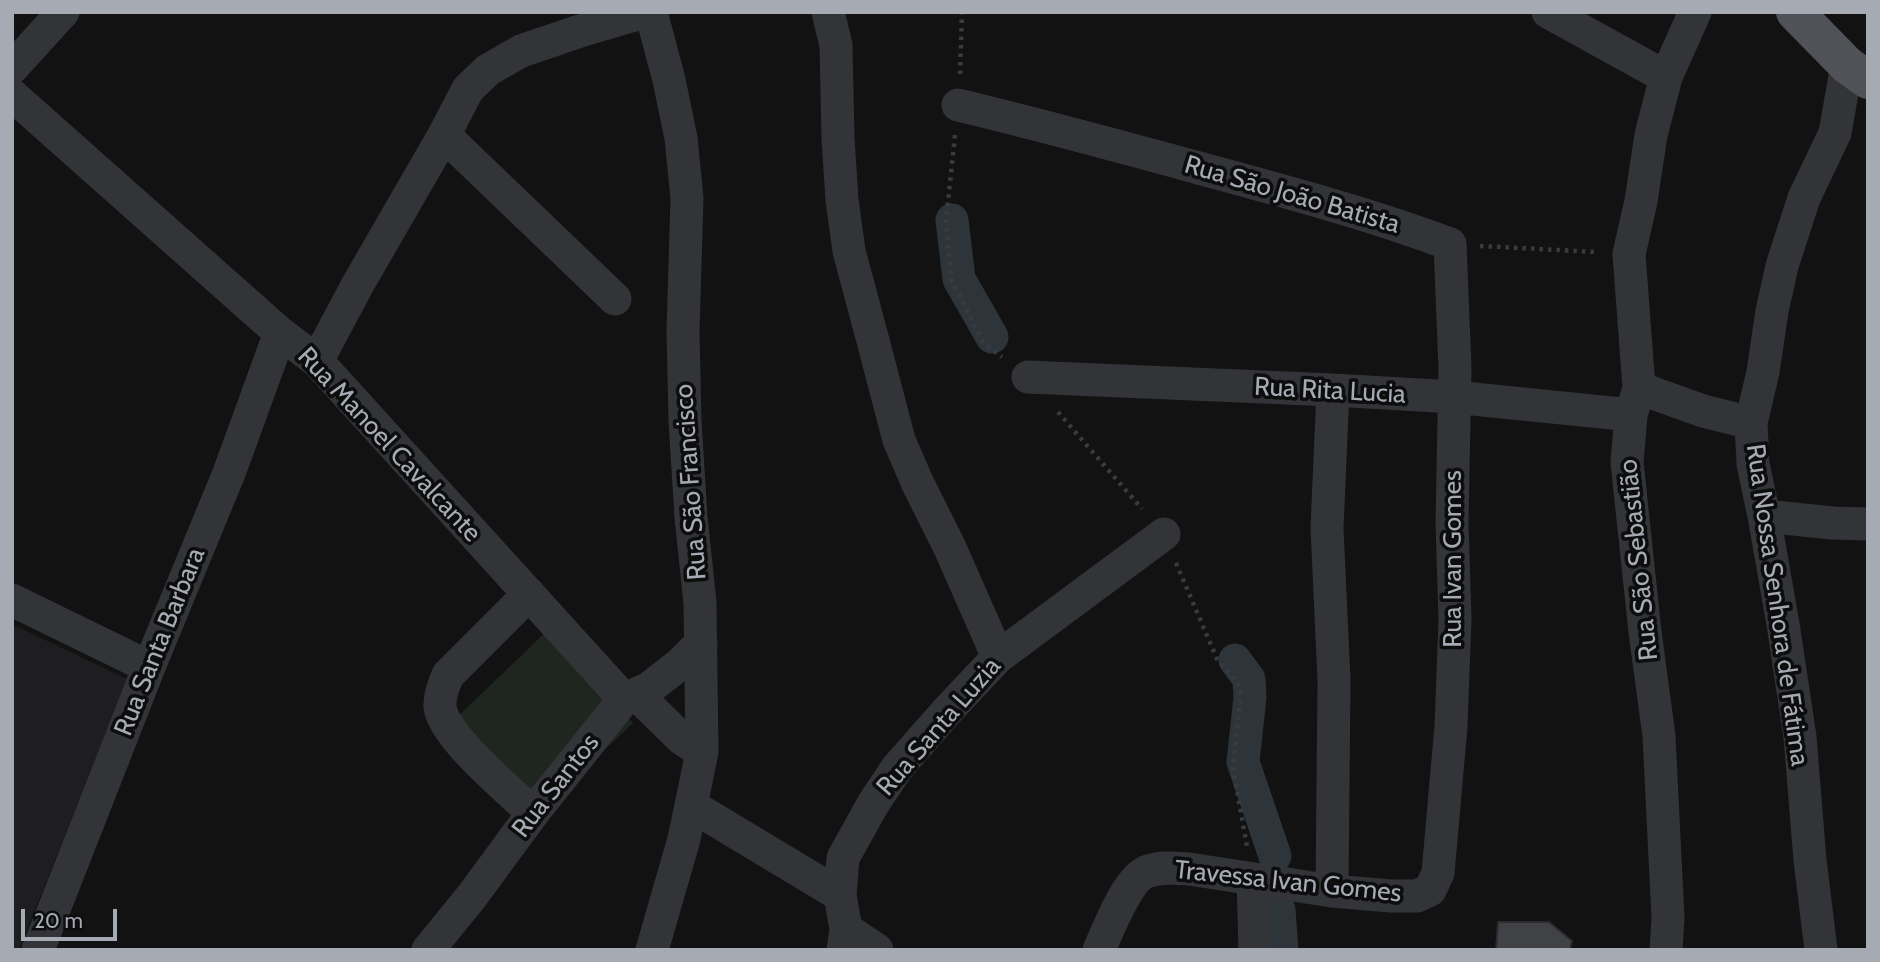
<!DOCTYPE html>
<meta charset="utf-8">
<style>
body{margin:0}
#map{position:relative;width:1880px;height:962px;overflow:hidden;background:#121213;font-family:Cabin,sans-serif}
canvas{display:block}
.frame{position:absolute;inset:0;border:14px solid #a5aab3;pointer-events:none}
.scale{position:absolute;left:21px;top:909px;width:96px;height:32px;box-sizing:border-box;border:4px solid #a5aab3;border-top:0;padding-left:9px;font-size:21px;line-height:24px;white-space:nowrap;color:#a5aab3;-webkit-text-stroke:5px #0d0d0e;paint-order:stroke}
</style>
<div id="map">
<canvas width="1880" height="962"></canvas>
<div class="frame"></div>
<div class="scale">20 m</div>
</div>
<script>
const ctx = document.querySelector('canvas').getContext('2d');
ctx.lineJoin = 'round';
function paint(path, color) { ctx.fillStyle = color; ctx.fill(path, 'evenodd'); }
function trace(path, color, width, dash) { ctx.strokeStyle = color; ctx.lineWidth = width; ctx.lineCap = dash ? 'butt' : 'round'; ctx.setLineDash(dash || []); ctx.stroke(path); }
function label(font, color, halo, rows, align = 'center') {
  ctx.font = font + ' Cabin,sans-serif'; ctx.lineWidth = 7; ctx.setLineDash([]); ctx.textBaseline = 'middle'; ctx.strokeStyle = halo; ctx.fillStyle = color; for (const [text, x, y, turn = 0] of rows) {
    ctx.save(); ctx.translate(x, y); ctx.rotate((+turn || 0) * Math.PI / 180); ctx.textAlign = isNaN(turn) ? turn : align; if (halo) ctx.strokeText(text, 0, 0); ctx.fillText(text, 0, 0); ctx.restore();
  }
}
paint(new Path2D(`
 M12,624L127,679L19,950H12Z`), '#1e1e20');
paint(new Path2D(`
 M552,626L633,723L538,813L449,725Z`), '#1f261f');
trace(new Path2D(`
 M952,220L959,279L992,337
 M1235,660L1249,679L1250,697L1243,762L1275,856
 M1279,910L1282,950`), '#2d353b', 33);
const building = new Path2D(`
 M1498,922H1549L1572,941L1570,950H1496Z`);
paint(building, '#414246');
trace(building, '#2c2c2f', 2);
trace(new Path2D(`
 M960,74L962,12
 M955,135L946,221L951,279L983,342L1002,357
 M1480,246L1597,252
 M1058,412L1142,509
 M1176,563L1217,659L1237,682L1241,694L1233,768L1247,847`), '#3a3b3f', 4.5, [3.5, 5]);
trace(new Path2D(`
 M651,12L669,80L681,138L687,198L683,332L685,421L691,517L700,603L702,752L684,839L652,950
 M828,12L836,45L838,138L842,200L849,251L872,337L899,440L917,482L950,548L998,657
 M1548,12L1666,77
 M12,68L63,12
 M12,95L280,333L317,361L624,699
 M958,105C1046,126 1133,150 1221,174C1298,195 1375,216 1450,244L1455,368L1452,523L1455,620L1451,726L1438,873L1430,890L1417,896H1391L1332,891L1189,869C1175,868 1157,866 1144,873C1126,883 1108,930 1099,950
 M444,135L615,299
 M317,361L358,284L444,135L468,89L488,70L521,51L580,31L645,12
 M1028,377L1333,390L1454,397L1631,415
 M1639,388L1703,411L1751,423
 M1764,516L1833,523L1868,524
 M529,594L448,675C444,684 439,696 440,707C444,737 510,791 533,813
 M12,600L149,667
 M636,694L682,739L702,752
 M692,806L840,895
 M1253,880L1255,950
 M1332,891L1334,680L1327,528L1333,390
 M846,929L877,950
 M38,950L149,667L229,473L280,333
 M428,950L472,896L533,813L624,699L648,689L680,664L701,643
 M843,950L846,929L840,895L843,858L873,804L897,768L949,709L998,657L1164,534
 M1666,950L1668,918L1659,736L1645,632L1627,462L1631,415L1639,388L1629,254L1641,201L1651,135L1666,77L1695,12
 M1821,950L1810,860L1800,737L1783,624L1764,516L1753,464L1751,423L1763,372L1772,311L1782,266L1804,198L1835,133L1847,65`), '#333438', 33);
trace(new Path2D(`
 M1795,12L1847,65L1868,80`), '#505257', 38);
label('26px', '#a5aab3', '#0d0d0e', [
 ["Rua São João Batista",1292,195,16],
 ["Rua Rita Lucia",1330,391,3],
 ["Rua Manoel Cavalcante",389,445,47],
 ["Rua São Francisco",691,482,-94],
 ["Rua Ivan Gomes",1453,559,-90],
 ["Rua São Sebastião",1639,560,-96],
 ["Rua Nossa Senhora de Fátima",1777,605,82],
 ["Rua Santa Barbara",160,642,-68],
 ["Rua Santa Luzia",939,727,-49],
 ["Rua Santos",556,786,-52],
 ["Travessa Ivan Gomes",1288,882,6]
]);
</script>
